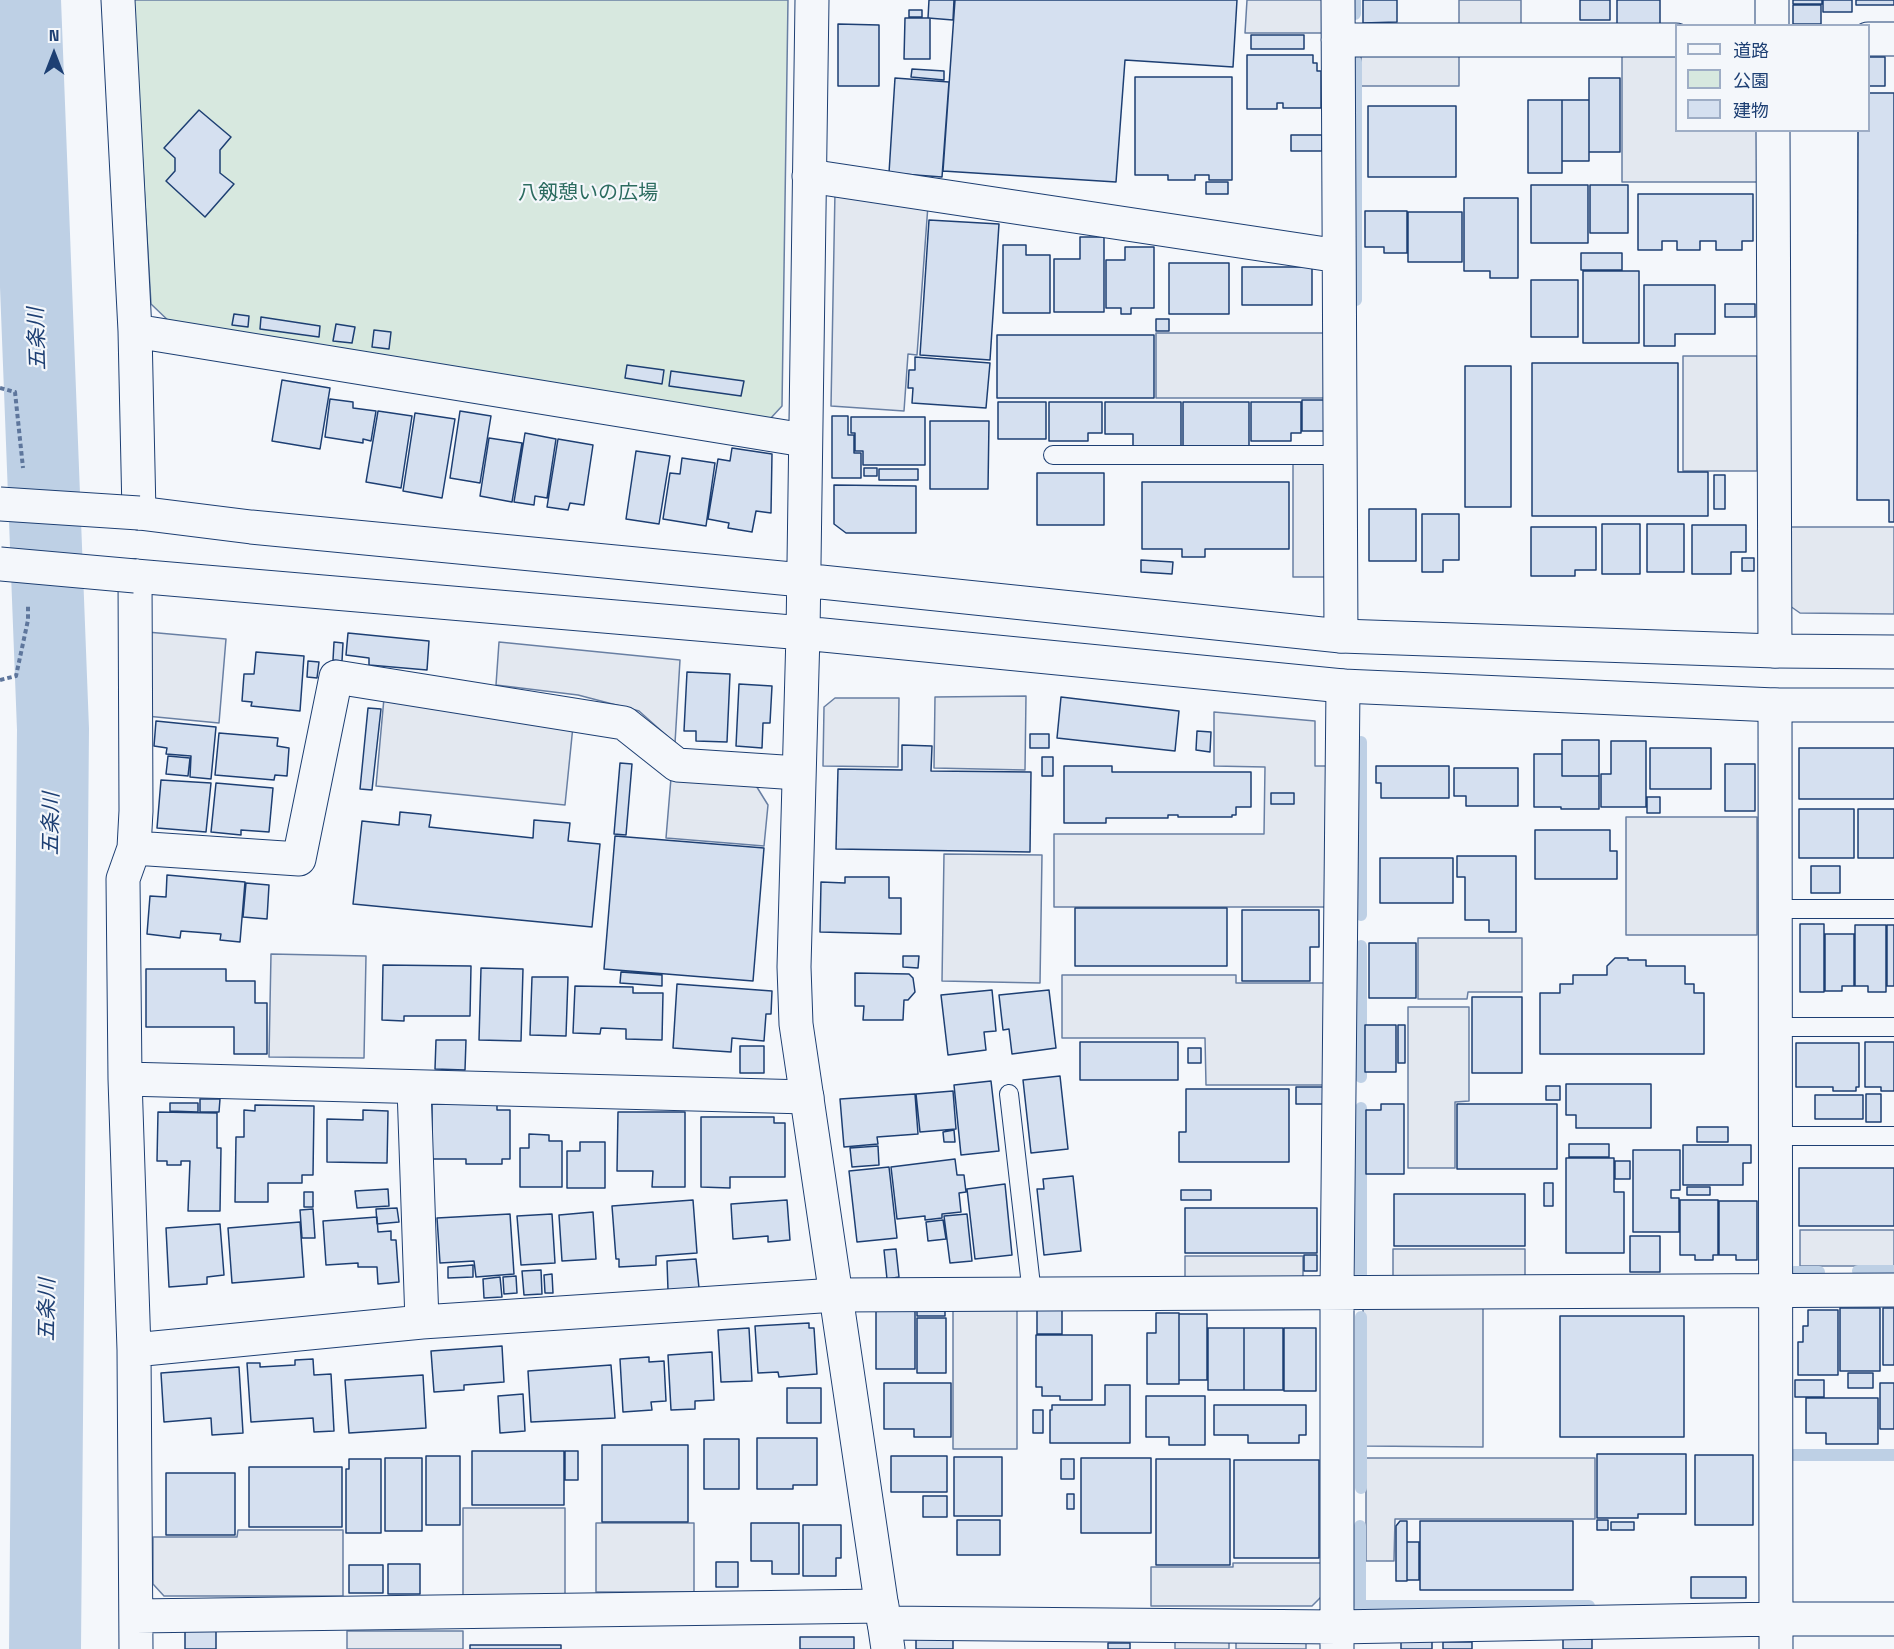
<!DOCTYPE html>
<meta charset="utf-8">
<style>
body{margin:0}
#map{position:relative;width:1894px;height:1649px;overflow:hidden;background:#f4f7fb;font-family:"Space Grotesk","Noto Sans JP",sans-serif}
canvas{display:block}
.legend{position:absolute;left:1675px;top:24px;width:195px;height:108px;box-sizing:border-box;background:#f4f7fb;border:2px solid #9eadc5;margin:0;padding:8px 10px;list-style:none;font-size:18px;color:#1d3f73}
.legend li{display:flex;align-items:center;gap:12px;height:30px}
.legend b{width:30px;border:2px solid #9eadc5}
.north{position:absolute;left:24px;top:24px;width:60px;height:60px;-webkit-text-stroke:4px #f4f7fb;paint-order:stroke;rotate:0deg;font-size:16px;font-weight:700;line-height:24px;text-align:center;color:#1d3f73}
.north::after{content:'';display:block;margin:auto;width:21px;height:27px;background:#1d3f73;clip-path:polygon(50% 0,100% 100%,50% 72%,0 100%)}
</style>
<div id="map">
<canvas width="1894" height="1649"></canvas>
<ul class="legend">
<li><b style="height:8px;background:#f4f7fb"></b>道路</li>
<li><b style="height:16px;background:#d7e8df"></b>公園</li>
<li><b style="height:16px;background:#d5e0f0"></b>建物</li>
</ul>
<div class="north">N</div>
</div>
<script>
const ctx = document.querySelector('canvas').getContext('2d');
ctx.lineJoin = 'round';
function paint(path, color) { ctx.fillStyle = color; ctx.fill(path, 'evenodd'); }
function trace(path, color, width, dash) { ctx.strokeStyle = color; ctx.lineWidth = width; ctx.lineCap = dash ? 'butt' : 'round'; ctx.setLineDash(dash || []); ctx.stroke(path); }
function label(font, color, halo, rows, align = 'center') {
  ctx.font = font + ' "Space Grotesk","Noto Sans JP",sans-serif'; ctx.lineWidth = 4.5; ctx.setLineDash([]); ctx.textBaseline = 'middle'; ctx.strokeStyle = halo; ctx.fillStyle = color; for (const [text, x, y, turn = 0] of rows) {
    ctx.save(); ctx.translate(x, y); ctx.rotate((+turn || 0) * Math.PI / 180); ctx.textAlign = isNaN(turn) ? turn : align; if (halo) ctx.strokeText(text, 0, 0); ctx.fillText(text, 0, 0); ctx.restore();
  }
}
const green = new Path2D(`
 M133,0H788L782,406L770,419L174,326L151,304Z`);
paint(green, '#d7e8df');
trace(green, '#687fa3', 1.5);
const parking = new Path2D(`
 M1247,0H1324V33H1245Z
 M1459,0H1521V24H1459Z
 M1361,53H1459V86H1361Z
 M1622,53H1676V130L1757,131V182H1622Z
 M835,191L928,205L917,355L908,354L904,411L831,406Z
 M1156,333H1326V398H1156Z
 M1683,356H1757V471H1683Z
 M1293,464H1325V577H1293Z
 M1790,527H1894V614L1800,613L1790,606Z
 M147,632L226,639L219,723L146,716Z
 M499,642L680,660L675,743L639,711L578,695L496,685Z
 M1026,696L1025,770L934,768L935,697Z
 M384,698L573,726L565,805L376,786Z
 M835,698H899L898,767L823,766L824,707Z
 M1214,712L1315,721V766H1328V907H1054V834H1264L1265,767L1214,766Z
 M671,778L755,784L768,805L764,846L666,838Z
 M1626,817H1757V935H1626Z
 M944,854L1042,855L1040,983L942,981Z
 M1418,938H1522V992H1468L1467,999H1418Z
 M271,954L366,956L364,1058L269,1057Z
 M1062,975H1236V983H1329V1085H1206L1205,1038H1062Z
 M1408,1007H1469V1101L1455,1102V1168H1408Z
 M1800,1230H1894V1266H1800Z
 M1393,1249H1525V1277H1393Z
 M1185,1256H1303V1279H1185Z
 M1363,1304H1483V1447L1364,1446Z
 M953,1307H1017V1449H953Z
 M1366,1458H1595V1519H1395L1394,1561H1366Z
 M463,1508H565V1596H463Z
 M596,1523H694V1592H596Z
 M238,1530H343V1596H164L153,1584V1537H237Z
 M1233,1563H1324V1594L1312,1606H1151V1567H1233Z
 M347,1631H463V1649H347Z
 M1236,1641H1306V1649H1236Z
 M1175,1642H1229V1649H1175Z`);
paint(parking, '#e3e8f0');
trace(parking, '#687fa3', 1.5);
trace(new Path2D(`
 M1355,0V14
 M1356,62V300
 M1361,742V915
 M1361,946V1077
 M1858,1271H1894
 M1794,1272H1819
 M1361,1275V1108
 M1361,1317V1488
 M1792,1455H1894
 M1360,1526V1606H1589`), '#bed0e5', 12);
trace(new Path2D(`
 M25,0L53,729L45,1649`), '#bed0e5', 72);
const building = new Path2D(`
 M929,0H954L953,20L928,18Z
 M955,0H1237L1233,67L1125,60L1116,182L943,171Z
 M1363,0H1397V22L1363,23Z
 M1580,0H1610V20H1580Z
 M1617,0H1660V24H1617Z
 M1793,0H1822V4H1793Z
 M1823,0H1852V12H1823Z
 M1856,0H1894V5H1856Z
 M1793,5H1821V24H1793Z
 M909,10H922V17H909Z
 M905,18H930V59H904Z
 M838,24L879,25V86H838Z
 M1251,35H1304V49H1251Z
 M1247,55H1313V63H1317V71H1321V108H1283V103H1277V109H1247Z
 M1868,57H1885V86H1868Z
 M912,69L944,71V80L911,77Z
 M1135,77H1232V180H1209V175H1195V180H1168V175H1135Z
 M895,78L949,82L942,177L889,173Z
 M1589,78H1620V152H1589Z
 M1868,93H1894V522H1889V500H1857L1858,130H1868Z
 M1528,100H1562V173H1528Z
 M1562,100H1589V161H1562Z
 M1368,106H1456V177H1368Z
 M199,110L231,137L220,150V173L234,184L205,217L166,181L175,171V158L164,148Z
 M1291,135H1322V151H1291Z
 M1206,182H1228V194H1206Z
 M1531,185H1588V243H1531Z
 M1590,185H1628V233H1590Z
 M1638,194H1753V241H1742V250H1716V241H1700V250H1677V241H1662V250H1638Z
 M1464,198H1518V278H1490V271H1464Z
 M1365,211H1407V253H1384V247H1365Z
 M1408,212H1462V262H1408Z
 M929,220L999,224L990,360L920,355Z
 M1080,237H1104V312H1054V259H1080Z
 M1003,245H1026V255H1050V313H1003Z
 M1125,247H1154V308H1131V314H1121V308H1106V260H1125Z
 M1581,253H1622V270H1581Z
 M1169,263H1229V314H1169Z
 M1242,267H1312V305H1242Z
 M1583,271H1639V343H1583Z
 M1531,280H1578V337H1531Z
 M1644,285H1715V334H1675V346H1644Z
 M1725,304H1755V317H1725Z
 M234,314L249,316L248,327L232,325Z
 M261,317L320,326L319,337L260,329Z
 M1156,319H1169V331H1156Z
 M336,324L355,327L352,343L333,341Z
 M374,330L391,332L389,349L372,347Z
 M997,335H1154V398H997Z
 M915,357L990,363L986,408L912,403L913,388H908L909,370H915Z
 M1532,363H1678V472H1708V516H1532Z
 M627,365L664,370L662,384L625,378Z
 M1465,366H1511V507H1465Z
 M671,371L744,381L741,396L669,386Z
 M282,380L330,388L320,449L272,441Z
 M330,399L353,402V408L376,411L371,441L363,439V443L325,437Z
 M1302,400H1324V431H1302Z
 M998,402H1046V439H998Z
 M1049,402H1102V433H1088V441H1049Z
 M1105,402H1181V447H1133V434H1105Z
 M1183,402H1249V447H1183Z
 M1251,402H1301V433H1291V441H1251Z
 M378,411L412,416L401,488L366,482Z
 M460,411L491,416L480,483L450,478Z
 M415,413L455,419L442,498L403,491Z
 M832,416H848V435H854V453H861V478H832Z
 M851,417H925V465H863V451H855V433H851Z
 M930,421H989L988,489H930Z
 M525,433L556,439L547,498L535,496L534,505L514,502Z
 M489,438L522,443L512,502L480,496Z
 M558,439L593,445L584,505L570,503L568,510L547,507Z
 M732,448L772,454L771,513L756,511L752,532L728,528L729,523L708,519L718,459L730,461Z
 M636,451L670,456L659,524L626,519Z
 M682,458L715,463L706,526L663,519L670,473L680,474Z
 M864,468H877V476H864Z
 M879,469H918V480H879Z
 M1037,473H1104V525H1037Z
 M1714,475H1725V509H1714Z
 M1142,482H1289V549H1205V557H1182V549H1142Z
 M834,485L916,486V533H846L834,524Z
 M1369,509H1416V561H1369Z
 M1422,514H1459V560H1443V572H1422Z
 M1602,524H1640V574H1602Z
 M1647,524H1684V572H1647Z
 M1692,525H1746V552H1731V574H1692Z
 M1531,527H1596V570H1575V576H1531Z
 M1742,558H1754V571H1742Z
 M1141,560L1173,562L1172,574L1141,572Z
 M348,633L429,641L427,670L369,665V658L346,655Z
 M334,642L343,643L342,661L333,660Z
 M256,652L304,656L300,711L251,706L252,702L242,701L244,674H254Z
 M308,661L319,662L317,678L307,677Z
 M687,672L730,674L727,742L696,741V731H684Z
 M739,684L772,686L770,723H763L762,748L736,746Z
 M1061,697L1179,711L1175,751L1057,738Z
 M368,708L381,709L372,790L360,789Z
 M156,721L216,727L211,779L190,777L191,756L166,754L167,748L154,746Z
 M1197,731L1211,732L1210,752L1196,750Z
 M219,733L278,738L277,746L289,748L287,776L275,775L274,780L215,775Z
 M1030,734H1049V748H1030Z
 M1562,740H1599V776H1562Z
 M1611,741H1646V807H1601V774H1611Z
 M902,745L932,746L931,771L1031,772L1030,852L836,849L838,769L902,770Z
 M1650,748H1711V789H1650Z
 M1799,748H1894V799H1799Z
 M1534,754H1562V776H1599V809H1561V807H1534Z
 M168,756L190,758L188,776L166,774Z
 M1042,757H1053V776H1042Z
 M620,763L632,764L626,835L614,834Z
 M1725,764H1755V811H1725Z
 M1064,766H1112V772H1251V807H1236V815H1232V817H1178V815H1168V818H1106V823H1064Z
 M1376,766H1449V798H1381V783H1376Z
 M1454,768H1518V806H1466V796H1454Z
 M161,780L211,783L206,832L157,828Z
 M216,783L273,788L269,832L241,830V835L211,832Z
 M1271,793H1294V804H1271Z
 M1647,797H1660V813H1647Z
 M1799,809H1854V858H1799Z
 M1858,809H1894V858H1858Z
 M400,812L431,815L429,827L533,838L534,820L570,823L568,841L600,844L592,927L353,904L362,821L399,825Z
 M1535,830H1610V851H1617V879H1535Z
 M615,836L764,848L753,981L604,969Z
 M1457,856H1516V932H1489V920H1465V877H1457Z
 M1380,858H1453V903H1380Z
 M1811,866H1840V893H1811Z
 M167,875L245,882L240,942L220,940L221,934L181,931L180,938L147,934L150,896L166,897Z
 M845,877H889V898H901V934L820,932L821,882L845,883Z
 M246,883L269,885L267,919L243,917Z
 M1075,908H1227V966H1075Z
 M1242,910H1319V947H1310V981H1242Z
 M1800,924H1824V992H1800Z
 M1855,925H1886V992H1868V986H1855Z
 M1887,925H1894V986H1887Z
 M1825,934H1854V986H1842V991H1825Z
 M1369,943H1416V998H1369Z
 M903,956H919L918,968L903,967Z
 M1615,958H1628V960H1646V966H1685V984H1694V993H1704V1054H1540V993H1560V984H1573V975H1607V966Z
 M383,965L471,966L470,1016H404V1021L382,1020Z
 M481,968L523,969L521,1041L479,1040Z
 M146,969H226V981H255V1003H267V1054H234V1027H146Z
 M621,972L662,975V986L620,983Z
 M855,973L909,974L913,978L915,992L908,1000H904L903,1020H863L864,1006H855Z
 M532,977H568L566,1036L530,1035Z
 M677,984L772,991L771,1014H766L764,1041L732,1038L731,1052L673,1048Z
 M575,986L633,987V993H663L662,1040L626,1039V1029L601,1028L600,1034L573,1033Z
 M992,990L996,1031L984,1032L986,1050L948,1055L941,995Z
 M1049,990L1056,1048L1012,1054L1009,1029L1003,1030L999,995Z
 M1472,997H1522V1073H1472Z
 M1365,1025H1396V1072H1365Z
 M1398,1025H1405V1063H1398Z
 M436,1040H466L465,1070L435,1069Z
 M1080,1042H1178V1080H1080Z
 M1865,1042H1894V1091H1881V1087H1865Z
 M1796,1043H1859V1087H1856V1091H1833V1087H1796Z
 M740,1046H764V1073H740Z
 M1188,1048H1201V1063H1188Z
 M1060,1076L1068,1149L1031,1153L1023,1080Z
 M991,1081L999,1151L961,1155L954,1085Z
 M1566,1084H1651V1128H1576V1115H1566Z
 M1546,1086H1560V1100H1546Z
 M1296,1087H1326V1104H1296Z
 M1186,1089H1289V1162H1179V1132H1186Z
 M953,1091L956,1129L920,1132L916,1094Z
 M915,1094L918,1134L877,1137L878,1144L844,1147L840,1099Z
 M1866,1094H1881V1122H1866Z
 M1815,1095H1863V1119H1815Z
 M200,1099H220L219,1112H200Z
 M170,1103H198V1112L170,1111Z
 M432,1104H497V1110H510V1159H502V1164H466V1159H432Z
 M1381,1104H1404V1174H1366V1110H1381Z
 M1457,1104H1557V1169H1457Z
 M255,1105L314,1106L313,1175H302V1183H268V1202H235L236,1137H244V1110L255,1111Z
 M363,1110L388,1111L387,1163L327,1162V1119L363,1120Z
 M158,1112L217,1113V1148H221L220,1211H188L190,1161H181V1165H167V1161H157Z
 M618,1112H685V1187H652L653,1171H617Z
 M701,1117H774V1123H785V1177H730V1188L701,1187Z
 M1697,1127H1728V1142H1697Z
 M954,1130L955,1142H944L943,1132Z
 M529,1134L549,1135V1141H562V1187H520V1148H529Z
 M580,1142H605V1188H567V1151H580Z
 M1569,1144H1609V1157H1569Z
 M1683,1145H1751V1163H1743V1185H1683Z
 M878,1146L879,1165L852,1167L850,1148Z
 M1633,1150H1680V1190H1671V1198H1679V1232H1633Z
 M1566,1158H1614V1192H1624V1253H1566Z
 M955,1159L957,1175H964L966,1192L959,1193L961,1212L942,1214V1218L925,1220V1216L897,1219L891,1167Z
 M1615,1161H1630V1179H1615Z
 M889,1167L897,1238L857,1242L849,1171Z
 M1799,1168H1894V1226H1799Z
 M1073,1176L1081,1251L1044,1255L1037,1189H1044L1043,1179Z
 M1544,1183H1553V1206H1544Z
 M1005,1184L1012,1255L975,1259L967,1189Z
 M1687,1187H1710V1195H1687Z
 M388,1189L389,1206L357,1208L355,1191Z
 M1181,1190H1211V1200H1181Z
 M304,1192H313V1207H304Z
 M1394,1194H1525V1246H1394Z
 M693,1200L697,1253L656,1256V1265L619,1267V1259H616L612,1206Z
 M787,1200L790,1240L768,1242V1236L733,1239L731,1204Z
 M1680,1200H1718V1255H1713V1260H1695V1255H1680Z
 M1719,1201H1757V1260H1736V1255H1719Z
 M397,1208L399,1222L377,1224L376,1209Z
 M1185,1208H1317V1253H1185Z
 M313,1209L315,1238H302L300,1210Z
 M593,1212L596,1259L562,1261L559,1215Z
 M510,1214L514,1274L476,1277L474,1261L440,1263L437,1218Z
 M552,1214L555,1263L521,1265L517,1216Z
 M967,1214L972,1261L950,1263L944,1216Z
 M377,1217L378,1232L391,1231V1240H396L399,1282L378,1284L377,1267H358V1263L326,1265L323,1221Z
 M943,1220L946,1239L928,1241L926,1222Z
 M300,1222L304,1277L232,1283L228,1228Z
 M220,1224L224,1275L207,1277V1284L169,1287L166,1228Z
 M1630,1236H1660V1272H1630Z
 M896,1249L899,1277L887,1279L884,1250Z
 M1304,1255H1317V1271H1304Z
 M696,1259L699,1288L668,1290L667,1261Z
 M473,1265V1277L448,1278V1267Z
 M541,1270L542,1294L524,1295L522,1271Z
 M552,1274L553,1293H545L544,1275Z
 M516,1276L517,1293L504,1294L503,1277Z
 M500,1277L502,1297L484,1298L483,1279Z
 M917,1302H945V1316H917Z
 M1840,1308H1880V1371H1840Z
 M1883,1308H1894V1365H1883Z
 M1037,1309H1062V1334H1037Z
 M1808,1310H1838V1375H1798V1342H1803V1326H1808Z
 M876,1311H915V1369H876Z
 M1156,1313H1179V1384H1147V1333H1156Z
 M1179,1314H1207V1380H1179Z
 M1560,1316H1684V1437H1560Z
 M917,1318H946V1373H917Z
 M809,1323V1328H814L817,1374L779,1377L778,1372L758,1373L755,1326Z
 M749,1328L752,1381L721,1382L718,1330Z
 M1208,1328H1244V1390H1208Z
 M1244,1328H1283V1390H1244Z
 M1284,1328H1316V1391H1284Z
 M1036,1335H1092V1400H1060V1396H1042V1387H1036Z
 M502,1346L504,1382L464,1385V1390L434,1392L431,1351Z
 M712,1352L714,1400L695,1401V1409L671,1410L668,1355Z
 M649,1357V1362L664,1361L666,1401L651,1402L652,1410L623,1412L620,1359Z
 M313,1359L314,1375L331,1374L334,1431L314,1432L313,1418L251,1422L247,1363H260V1367L295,1365V1360Z
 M611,1365L615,1418L531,1422L528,1371Z
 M239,1367L243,1433L212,1435L211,1418L164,1422L161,1373Z
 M1848,1373H1873V1388H1848Z
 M423,1375L426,1428L349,1433L345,1380Z
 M1795,1380H1824V1397H1795Z
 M884,1383H951V1437H914V1429H884Z
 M1880,1383H1894V1429H1880Z
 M1105,1385H1130V1443H1050V1410H1052V1405H1105Z
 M787,1388H821V1423H787Z
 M523,1394L525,1431L500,1433L498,1396Z
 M1146,1396H1205V1445H1169V1437H1146Z
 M1806,1398H1878V1444H1826V1433H1806Z
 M1214,1405H1306V1435H1299V1443H1248V1435H1214Z
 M1033,1410H1043V1433H1033Z
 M757,1438H817V1485H793V1489H757Z
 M704,1439H739V1489H704Z
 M602,1445H688V1522H602Z
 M472,1451H564V1505H472Z
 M565,1451H578V1480H565Z
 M1597,1454H1686V1514H1638V1518H1597Z
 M1695,1455H1753V1525H1695Z
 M426,1456H460V1525H426Z
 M891,1456H947V1492H891Z
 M954,1457H1002V1516H954Z
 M385,1458H422V1531H385Z
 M1081,1458H1151V1533H1081Z
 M349,1459H381V1533H346V1469H349Z
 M1061,1459H1074V1479H1061Z
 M1156,1459H1230V1565H1156Z
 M1234,1460H1319V1558H1234Z
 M249,1467H342V1527H249Z
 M166,1473H235V1535H166Z
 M1067,1494H1074V1509H1067Z
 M923,1496H947V1517H923Z
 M957,1520H1000V1555H957Z
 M1597,1520H1608V1530H1597Z
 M1400,1521H1407V1581H1396V1526Z
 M1420,1521H1573V1590H1420Z
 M1611,1522H1634V1530H1611Z
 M751,1523H799V1574H772V1561H751Z
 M803,1525H841V1558H836V1576H803Z
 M1407,1542H1419V1580H1407Z
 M716,1562H738V1587H716Z
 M388,1564H420V1594H388Z
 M349,1565H383V1593H349Z
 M1691,1577H1746V1598H1691Z
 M185,1631H216V1649H185Z
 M800,1637H854V1649H800Z
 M916,1638H953V1649H916Z
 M1401,1639H1432V1649H1401Z
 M1563,1639H1592V1649H1563Z
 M1443,1642H1472V1649H1443Z
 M1108,1643H1130V1649H1108Z
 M470,1645H561V1649H470Z`);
paint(building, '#d5e0f0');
trace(building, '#1d3f73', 1.5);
const service = new Path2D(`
 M1053,455H1340
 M1775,909H1894
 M1775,1027H1894
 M1009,1094L1032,1294
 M1775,1136H1894`);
const minor = new Path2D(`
 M118,0L135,331L139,513
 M1338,0L1341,636
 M1772,0V26
 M1868,39H1894
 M1338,40H1676
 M1773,130L1775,651
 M809,176L1339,256
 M135,331L804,440
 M135,576L136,811L134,848L123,879L125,1079L134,1350L136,1649
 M1775,705L1776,1649
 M134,848L299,859L336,677L624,723L677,765L798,773
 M125,1079L807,1097
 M414,1088L422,1322
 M134,1350L422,1322L836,1295L1894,1290
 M136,1616L882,1606
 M884,1623L1337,1627L1776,1619H1894
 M1337,1649V1292L1343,686`);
const tertiary = new Path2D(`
 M812,0L803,633L794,967L796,1024L888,1649
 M139,513L251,527L802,580L1341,636L1775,651L1894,652
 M135,576L803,633L1343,686L1775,705H1894`);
trace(service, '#1d3f73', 20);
trace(minor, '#1d3f73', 35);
trace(tertiary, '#1d3f73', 35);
trace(new Path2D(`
 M0,388L15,392L23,468
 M0,680L16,676L28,620V604`), '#5e769c', 4, [4.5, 3]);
trace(service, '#f4f7fb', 18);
trace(minor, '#f4f7fb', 33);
trace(tertiary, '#f4f7fb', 33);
const tertiaryBridge = new Path2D(`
 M0,504L139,513
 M0,564L135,576`);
trace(tertiaryBridge, '#1d3f73', 35, []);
trace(tertiaryBridge, '#f4f7fb', 33);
label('20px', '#2c6c60', '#f4f7fb', [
 ["八剱憩いの広場",588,194]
]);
label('italic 21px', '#1d3f73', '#f4f7fb', [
 ["五条川",38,339,-92],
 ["五条川",52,824,-89],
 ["五条川",48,1310,-89]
]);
</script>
